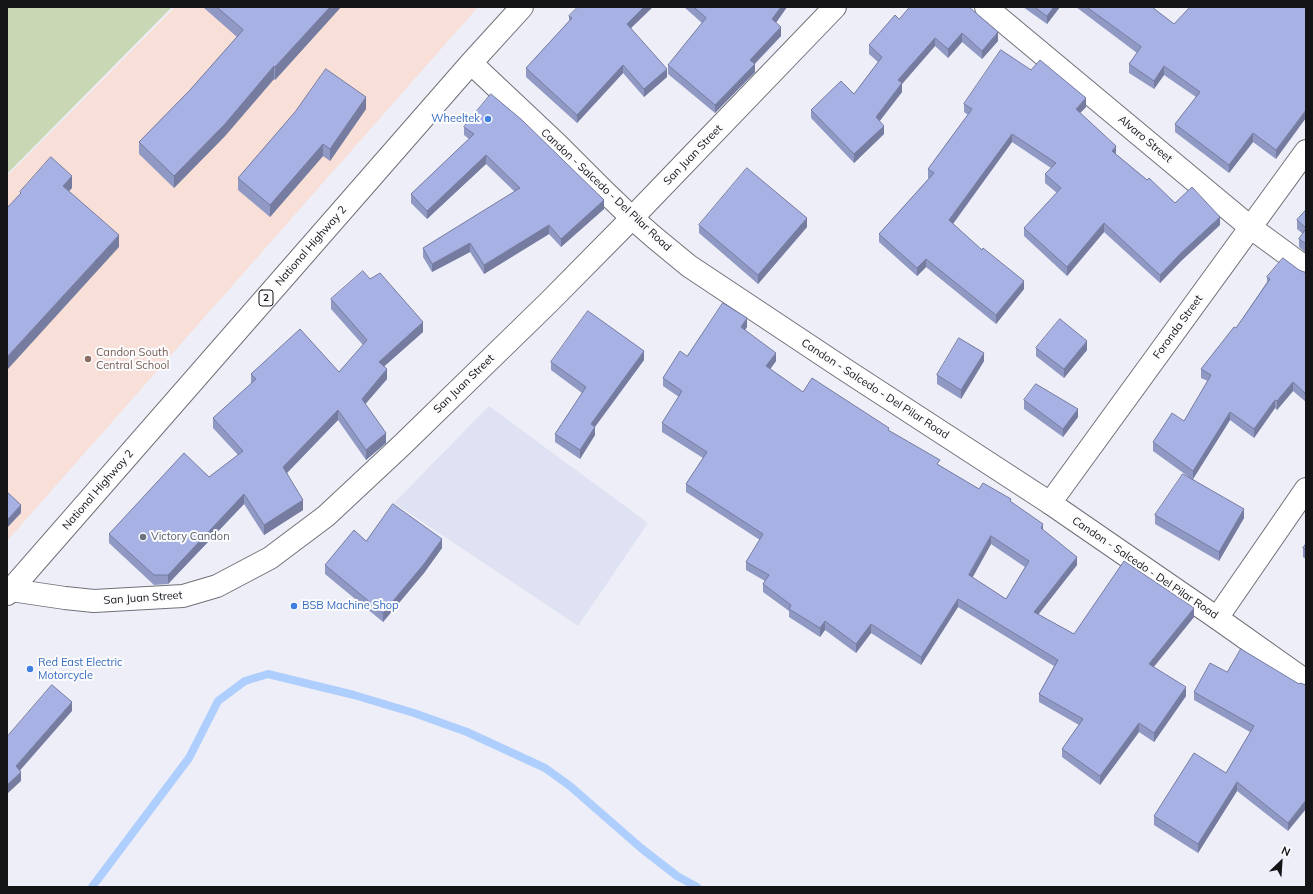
<!DOCTYPE html>
<style>
body{margin:0}
#map{position:relative;width:1313px;height:894px;overflow:hidden;background:#edeef7;font-family:Mulish,sans-serif}
canvas{display:block}
.frame{position:absolute;inset:0;border:8px solid #141417;pointer-events:none}
.north{position:absolute;left:1261px;top:842px;width:40px;height:40px;-webkit-text-stroke:3px #fcfcfe;paint-order:stroke;rotate:25deg;font-size:11px;font-weight:700;line-height:16px;text-align:center;color:#141417}
.north::after{content:'';display:block;margin:auto;width:14px;height:18px;background:#141417;clip-path:polygon(50% 0,100% 100%,50% 72%,0 100%)}
</style>
<div id="map">
<canvas width="1313" height="894"></canvas>
<div class="frame"></div>
<div class="north">N</div>
</div>
<script>
const ctx = document.querySelector('canvas').getContext('2d');
ctx.lineJoin = 'round';
function paint(path, color) { ctx.fillStyle = color; ctx.fill(path, 'evenodd'); }
function trace(path, color, width, dash) { ctx.strokeStyle = color; ctx.lineWidth = width; ctx.lineCap = dash ? 'butt' : 'round'; ctx.setLineDash(dash || []); ctx.stroke(path); }
function label(font, color, halo, rows, align = 'center') {
  ctx.font = font + ' Mulish,sans-serif'; ctx.lineWidth = 4; ctx.setLineDash([]); ctx.textBaseline = 'middle'; ctx.strokeStyle = halo; ctx.fillStyle = color; for (const [text, x, y, turn = 0] of rows) {
    ctx.save(); ctx.translate(x, y); ctx.rotate((+turn || 0) * Math.PI / 180); ctx.textAlign = isNaN(turn) ? turn : align; if (halo) ctx.strokeText(text, 0, 0); ctx.fillText(text, 0, 0); ctx.restore();
  }
}
paint(new Path2D(`
 M489,406L648,523L578,626L394,503Z`), '#dfe2f2');
paint(new Path2D(`
 M175,7H478L7,541V176Z`), '#f8dfd7');
paint(new Path2D(`
 M7,7H172L7,174Z`), '#c9d7b5');
trace(new Path2D(`
 M92,887L189,758L218,701L245,681L268,674L354,695L414,713L467,732L545,768L570,786L641,848L677,876L697,887`), '#aecefd', 8);
const minor = new Path2D(`
 M986,7L1250,227L1306,268
 M1050,503L1306,151
 M7,587L11,590L65,598L94,601L183,596L217,586L270,558L326,516L402,445L549,302L632,218L835,7
 M1217,618L1306,489`);
const major = new Path2D(`
 M471,63L557,144L602,189L632,218L655,238L689,266L844,369L1050,503L1217,618L1306,681
 M7,594L471,63L522,7`);
trace(minor, '#707179', 24);
trace(major, '#707179', 24);
trace(minor, '#fff', 22);
trace(major, '#fff', 22);
paint(new Path2D(`
 M203,7H341L275,80L274,79L225,136L174,188L139,154V142L190,90L237,37Z
 M684,7H787L776,23L781,36L755,64V72L715,113L668,74V65L702,23Z
 M1023,7H1060L1047,24Z
 M1076,7H1152L1174,24L1306,7L1276,159L1253,142L1229,173L1175,132V124L1196,97L1164,75L1154,89L1129,73V64L1137,53Z
 M569,16L631,28L667,77L644,97L623,73L577,123L526,77V68L569,21Z
 M899,19L998,41L982,59L962,42L948,58L935,46L902,84V92L879,121L884,134L854,163L811,118V110L854,94L878,62L869,54V45Z
 M964,104L1086,107L1080,113L1116,154L1175,203L1220,225L1181,261L1160,283L1104,232L1067,276L1024,236V228L1057,193L1045,183V174L1051,168L1012,142L953,224L1024,289L996,324L926,267L917,276L879,242V234L929,178H928V169L968,115L964,112Z
 M366,109L330,161L323,156L270,217L238,190V178Z
 M464,127L604,209L561,247L549,234L484,274L470,252L432,272L423,257V248L515,192L486,164L427,219L411,203V194L469,139L464,135Z
 M1306,210V253L1299,247V239L1303,234L1297,229V220Z
 M699,225L807,227L758,284L699,233Z
 M1299,270L1304,272H1306V402L1293,391L1277,410L1275,408L1254,438L1230,420L1193,479L1244,518L1219,561L1155,524V515L1189,477L1153,451V442L1184,421L1208,381L1201,378V369L1236,328L1267,282V277Z
 M370,279L423,332L384,366L387,379L365,404L386,443L366,460L338,420L287,473L303,510L264,535L244,504L168,584L154,585L109,543V534L209,477L238,455L213,428V418L251,384V374L339,372L363,345L331,309V299Z
 M747,327L745,330L776,361L770,369L803,392L889,431L940,466L979,489L1011,502L1043,530L1077,565L1038,614L1074,634L1194,617L1153,667L1186,696L1154,742L1139,732L1100,785L1062,757V749L1079,725L1039,702V694L1054,666L958,607L921,665L871,633L856,653L825,630L820,637L789,617V611L763,592V584L765,581L746,570V562L760,540L686,492V484L703,458L662,432V423L679,397L663,386V378L687,356ZM991,544L1025,567L1006,599L972,577Z
 M1036,348L1087,350L1064,378L1036,356Z
 M644,360L595,427V435L580,459L555,442V434L582,393L551,370V362Z
 M984,361L961,399L937,384V375Z
 M1024,400L1078,417L1063,437L1024,409Z
 M366,541L442,548L424,573L383,622L325,574V565Z
 M1306,544V559L1303,557V548Z
 M1227,672L1299,684L1288,831L1237,791L1198,853L1154,825V816L1226,773L1250,732L1194,700V692Z`), '#9098c4');
paint(new Path2D(`
 M330,7H341L275,80V67Z
 M644,7H653L627,32V24Z
 M781,7H787L772,28V19Z
 M1054,7H1060L1047,24V16Z
 M781,27V36L750,68V60Z
 M998,32V41L982,59V51Z
 M962,33V42L948,58V49Z
 M935,38V46L902,84V92L876,126V117L898,80Z
 M755,64V72L715,113V105Z
 M623,65V73L577,123V115Z
 M274,66V79L225,136L174,188V176Z
 M1164,66V75L1154,89V81Z
 M667,69V77L644,97V89Z
 M366,97V109L330,161V149Z
 M1086,98V107L1076,117V109Z
 M1306,110V118L1276,159V150Z
 M884,126V134L854,163V154Z
 M1253,133V142L1229,173V165Z
 M1012,134V142L949,229V220Z
 M323,144V156L270,217V205Z
 M1116,146V154L1112,151Z
 M486,155V164L427,219V211Z
 M72,176V188L63,198V186Z
 M604,200V209L561,247V239Z
 M1220,217V225L1181,261L1160,283V275L1181,253Z
 M807,218V227L758,284V275Z
 M1104,223V232L1067,276V267Z
 M549,225V234L484,274V265Z
 M119,235V247L7,370V357Z
 M470,243V252L432,272V264Z
 M926,259V267L917,276V268Z
 M1024,281V289L996,324V315Z
 M747,318V327L741,336V327Z
 M423,322V332L379,371V362Z
 M1087,341V350L1064,378V369Z
 M644,351V360L591,432V424Z
 M776,353V361L766,375V366Z
 M984,353V361L961,399V390Z
 M387,369V379L362,408V399Z
 M1293,382V391L1277,410V401Z
 M1275,400V408L1254,438V429Z
 M1078,409V417L1063,437V429Z
 M338,410V420L283,477V467Z
 M1230,412V420L1193,479V471Z
 M595,427V435L580,459V450Z
 M386,433V443L366,460V450Z
 M244,494V504L168,584V575Z
 M303,500V510L264,535V525Z
 M21,505V513L7,528V520Z
 M1244,509V518L1219,561V552Z
 M1043,524V532L1041,528Z
 M991,536V544L969,584V575Z
 M442,539V548L424,573L383,622V613Z
 M1077,557V565L1034,620V612Z
 M958,599V607L921,665V657Z
 M1194,608V617L1149,673V664Z
 M825,621V630L820,637V628Z
 M871,624V633L856,653V644Z
 M1186,687V696L1154,742V733Z
 M72,702V711L16,775V766Z
 M1139,723V732L1100,785V776Z
 M21,772V781L7,794V785Z
 M1237,782V791L1198,853V844Z
 M1306,800V809L1288,831V823Z`), '#767ca0');
const building = new Path2D(`
 M217,7H330L275,67L274,66L225,124L174,176L139,142L190,90L243,30Z
 M578,7H644L627,24L667,69L644,89L623,65L577,115L526,68L572,18L569,16Z
 M694,7H781L772,19L781,27L750,60L755,64L715,105L668,65L706,18Z
 M910,7H969L998,32L982,51L962,33L948,49L935,38L898,80L902,83L876,117L884,126L854,154L811,110L841,81L854,94L882,57L869,45L895,15L899,19Z
 M1035,7H1054L1047,16Z
 M1087,7H1152L1174,24L1190,7H1306V110L1276,150L1253,133L1229,165L1175,124L1200,92L1164,66L1154,81L1129,64L1141,47Z
 M1001,50L1031,70L1040,60L1086,98L1076,109L1116,146L1112,151L1147,180L1149,178L1175,203L1192,187L1220,217L1181,253L1160,275L1104,223L1067,267L1024,228L1061,188L1045,174L1056,163L1012,134L949,220L982,250L983,248L1024,281L996,315L926,259L917,268L879,234L934,173L928,169L972,109L964,104Z
 M326,69L366,97L330,149L323,144L270,205L238,178L295,112Z
 M491,94L522,120L604,200L561,239L549,225L484,265L470,243L432,264L423,248L520,188L486,155L427,211L411,194L474,134L464,127Z
 M51,157L72,176L63,186L119,235L7,357V208L21,193L20,192Z
 M747,168L807,218L758,275L699,225Z
 M1306,210V228L1297,220Z
 M1306,229V244L1299,239Z
 M1283,258L1299,270L1304,272H1306V394L1293,382L1277,401L1275,400L1254,429L1230,412L1193,471L1153,442L1172,413L1184,421L1211,375L1201,369L1234,327L1236,328L1270,279L1267,277Z
 M363,271L370,279L380,273L423,322L379,362L387,369L362,399L386,433L366,450L338,410L283,467L303,500L264,525L244,494L168,575H154L109,534L184,453L209,477L243,451L213,418L256,379L251,374L300,329L339,372L367,340L331,299Z
 M723,303L747,318L741,327L776,353L766,366L803,392L812,378L889,428L888,430L940,460L937,464L979,489L983,483L1011,499L1010,501L1043,524L1041,528L1077,557L1034,612L1074,634L1124,561L1194,608L1149,664L1186,687L1154,733L1139,723L1100,776L1062,749L1083,719L1039,694L1058,660L958,599L921,657L871,624L856,644L825,621L820,628L789,609L791,605L763,584L769,575L746,562L763,534L686,484L707,452L662,423L682,391L663,378L680,351L687,356ZM991,536L1029,561L1006,599L969,575Z
 M588,311L644,351L591,424L595,427L580,450L555,434L586,387L551,362Z
 M1060,319L1087,341L1064,369L1036,348Z
 M959,338L984,353L961,390L937,375Z
 M1036,384L1078,409L1063,429L1024,400Z
 M1183,474L1244,509L1219,552L1155,515Z
 M7,492L21,505L7,520Z
 M393,504L442,539L424,564L383,613L325,565L354,530L366,541Z
 M1306,544V550L1303,548Z
 M1241,649L1299,684L1300,683L1306,685V800L1288,823L1237,782L1198,844L1154,816L1194,753L1226,773L1254,726L1194,692L1210,663L1227,672Z
 M52,685L72,702L16,766L21,772L7,785V737Z`);
paint(building, '#a8b1e4');
trace(building, '#767ca0', 1);
for (const [x, y, r, color] of [
 [488,119,4,"#3f7fe0"],
 [88,359,4,"#8d6e63"],
 [143,537,4,"#6b7280"],
 [294,606,4,"#3f7fe0"],
 [30,669,4,"#3f7fe0"]
]) { const dot = new Path2D(); dot.arc(x, y, r, 0, 2 * Math.PI); ctx.fillStyle = color; ctx.fill(dot); trace(dot, '#fcfcfe', 1.5); }
for (const [x, y, w] of [
 [266,298,14]
]) { const box = new Path2D(); box.roundRect(x - w / 2, y - 8, w, 16, 3); ctx.fillStyle = '#fcfcfe'; ctx.fill(box); trace(box, '#141417', 1); }
label('bold 10px', '#141417', null, [
 ["2",266,298]
]);
label('11px', '#366cbe', '#fcfcfe', [
 ["Wheeltek",480,119,"right"],
 ["BSB Machine Shop",302,606],
 ["Red East Electric",38,663],
 ["Motorcycle",38,676]
], 'left');
label('11px', '#141417', '#fcfcfe', [
 ["Alvaro Street",1145,139,40],
 ["San Juan Street",693,155,-46],
 ["Candon - Salcedo - Del Pilar Road",606,190,43],
 ["National Highway 2",311,246,-49],
 ["Foronda Street",1178,327,-54],
 ["San Juan Street",464,384,-44],
 ["Candon - Salcedo - Del Pilar Road",875,389,33],
 ["National Highway 2",98,490,-49],
 ["Candon - Salcedo - Del Pilar Road",1145,568,34],
 ["San Juan Street",143,598,-4]
]);
label('11px', '#785e54', '#fcfcfe', [
 ["Candon South",96,353],
 ["Central School",96,366]
], 'left');
label('11px', '#5b616d', '#fcfcfe', [
 ["Victory Candon",151,537]
], 'left');
</script>
